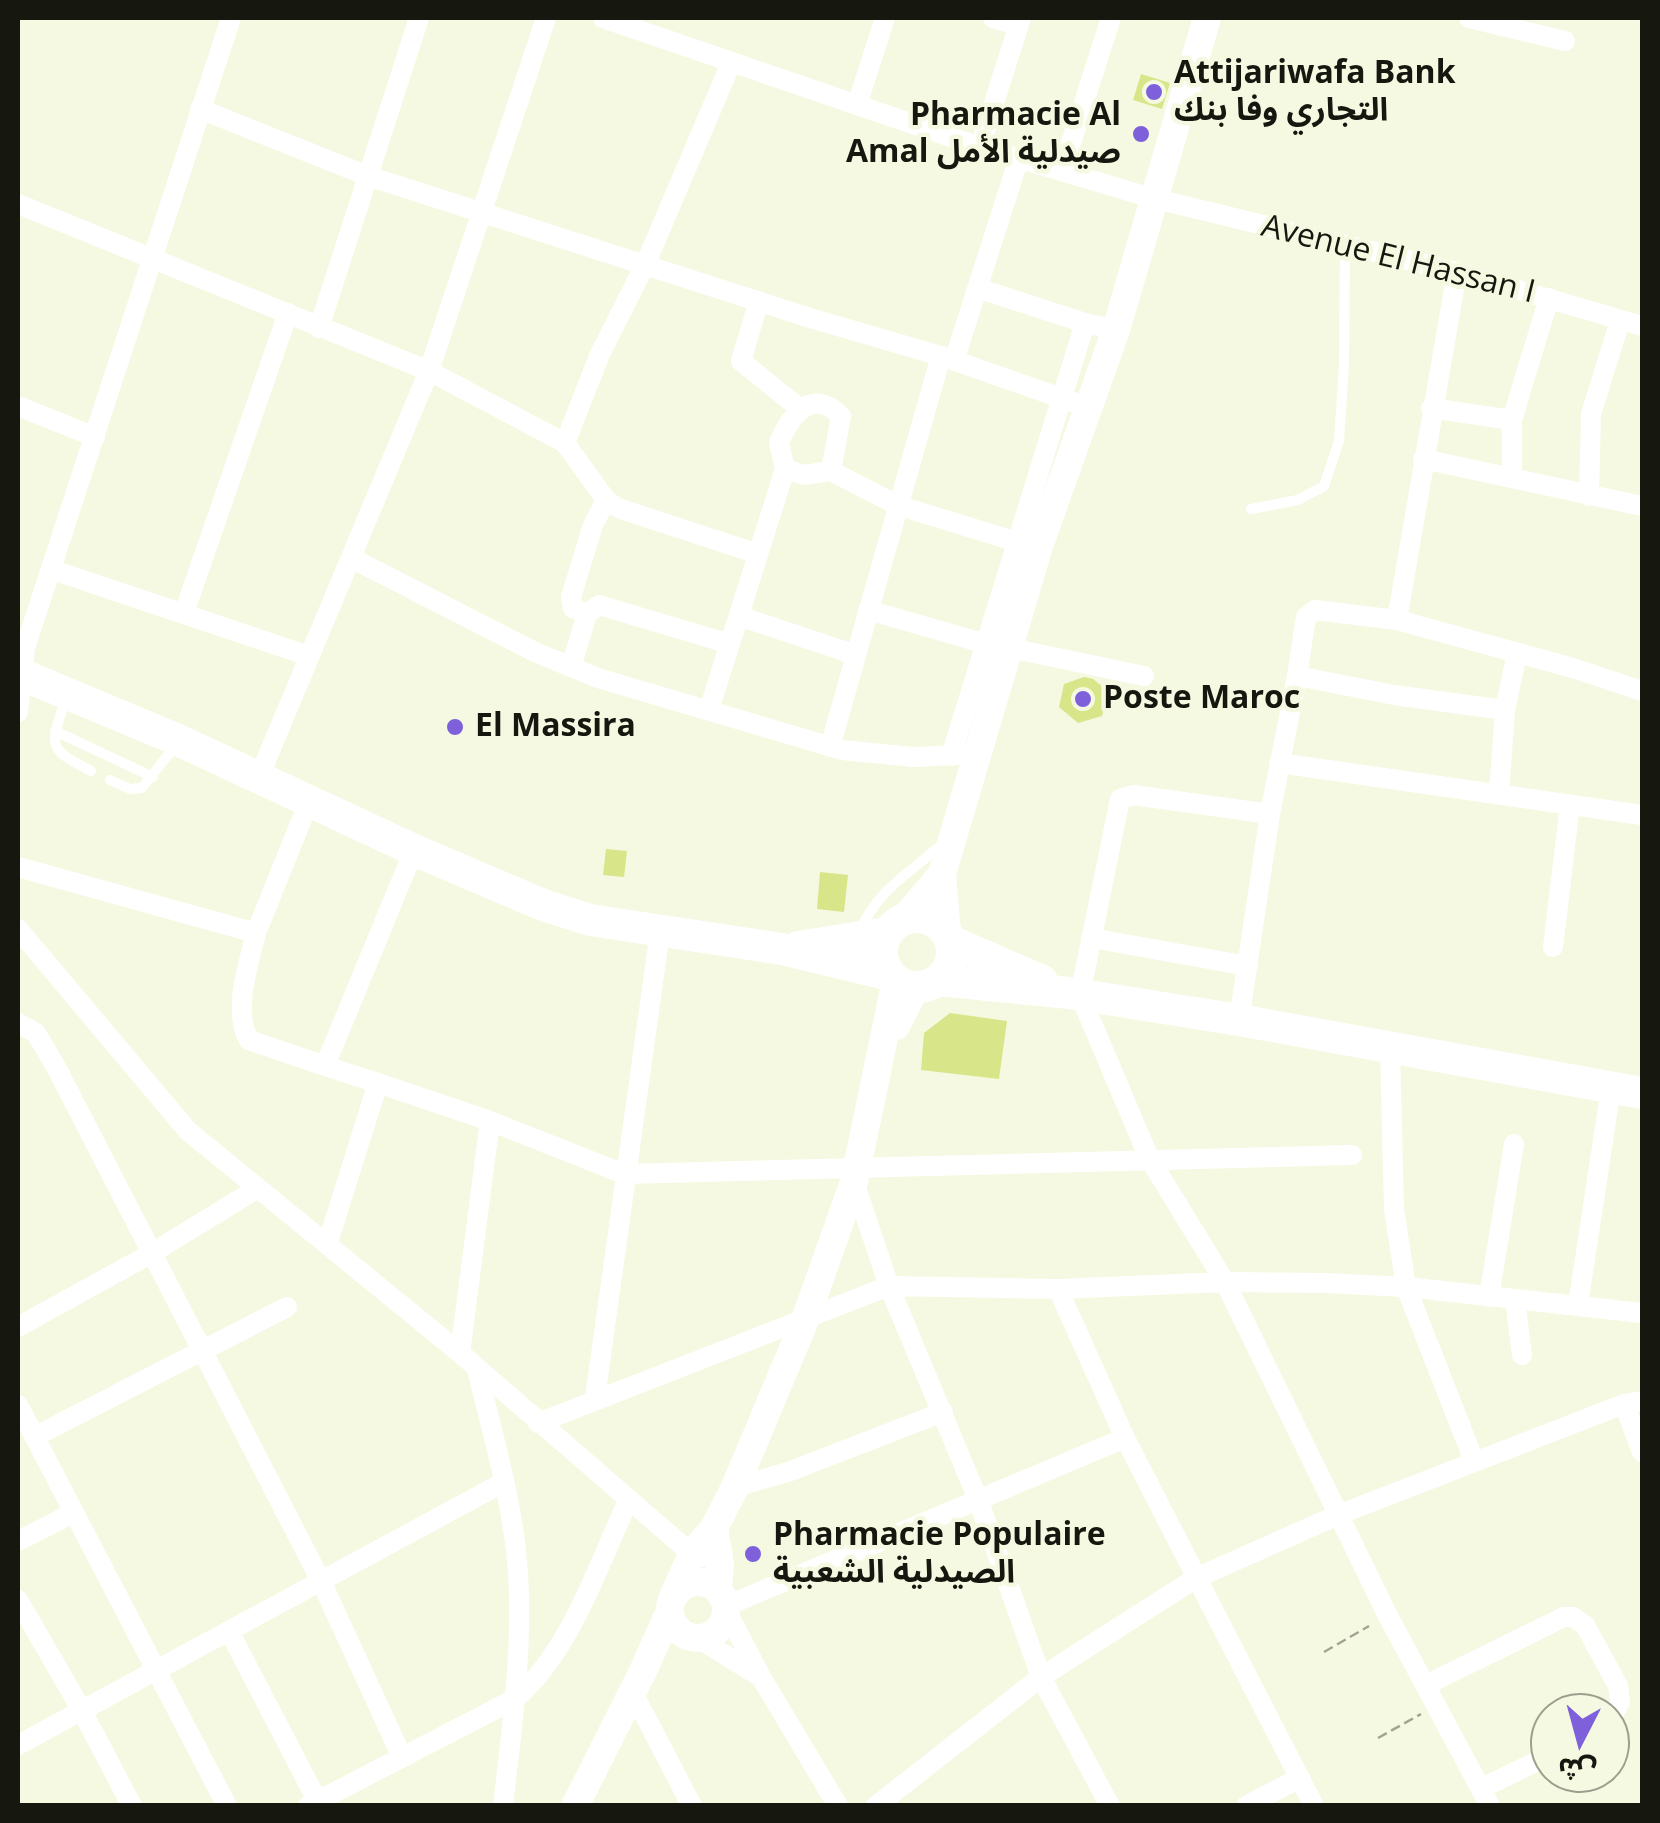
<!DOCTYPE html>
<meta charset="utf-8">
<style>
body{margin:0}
#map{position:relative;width:1660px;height:1823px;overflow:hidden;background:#f5f9e1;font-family:"Open Sans","Noto Sans Arabic",sans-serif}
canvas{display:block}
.frame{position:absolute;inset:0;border:20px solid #16170f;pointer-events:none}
.north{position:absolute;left:1530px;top:1693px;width:100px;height:100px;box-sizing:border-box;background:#f5f9e1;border:2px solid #9c9f8d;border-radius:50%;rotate:186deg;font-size:28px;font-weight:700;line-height:40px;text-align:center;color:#16170f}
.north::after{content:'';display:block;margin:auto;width:35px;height:45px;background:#7f60db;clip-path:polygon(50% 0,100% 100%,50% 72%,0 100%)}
</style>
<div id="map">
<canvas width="1660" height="1823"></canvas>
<div class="frame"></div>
<div class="north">ش</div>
</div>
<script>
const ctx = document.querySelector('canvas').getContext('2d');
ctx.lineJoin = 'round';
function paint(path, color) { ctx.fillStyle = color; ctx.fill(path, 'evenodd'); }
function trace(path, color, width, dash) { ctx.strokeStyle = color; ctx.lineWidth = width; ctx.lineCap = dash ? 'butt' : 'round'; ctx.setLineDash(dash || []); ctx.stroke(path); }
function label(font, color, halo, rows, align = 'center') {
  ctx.font = font + ' "Open Sans","Noto Sans Arabic",sans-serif'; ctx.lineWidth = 9; ctx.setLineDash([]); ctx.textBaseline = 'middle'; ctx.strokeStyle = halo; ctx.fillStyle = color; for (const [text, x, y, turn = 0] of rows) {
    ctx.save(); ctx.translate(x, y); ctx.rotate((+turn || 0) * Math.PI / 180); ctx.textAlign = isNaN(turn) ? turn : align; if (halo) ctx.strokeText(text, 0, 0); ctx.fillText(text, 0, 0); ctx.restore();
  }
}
paint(new Path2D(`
 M1141,74L1170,83L1162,109L1133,100Z
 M1084,677L1093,679L1108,691L1102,716L1078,723L1059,707L1064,684Z
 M606,849L627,851L624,877L603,875Z
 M820,872L848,875L844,912L817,909Z
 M950,1013L1007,1021L999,1079L921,1070L924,1033Z`), '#d8e589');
trace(new Path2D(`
 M1324,1652L1369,1626
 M1378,1738L1421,1714`), '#a1a492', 2.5, [10, 5]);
trace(new Path2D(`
 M1251,509L1298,500L1324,486L1339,441L1344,365L1345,246
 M65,700C51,747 45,747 91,771
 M55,731L153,777
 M110,780L130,789L142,788L175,746
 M859,932C880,887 907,876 942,844`), '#fff', 10);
trace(new Path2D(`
 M603,18L980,147L1152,198L1457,272L1642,326
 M993,18L1018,25
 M1469,18L1565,41
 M857,105L885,18
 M200,109L368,176L810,318L941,356L1087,407
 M980,147L1021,18
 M1062,171L1111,18
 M18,204L429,371L565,443L606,500L618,508L758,554
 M977,288L1085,323
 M759,301L741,361L799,408
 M319,328L419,18
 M954,361L1019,158
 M18,406L95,437
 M1431,408L1512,420
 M565,443L600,354L646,263L731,63
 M1423,459L1642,506
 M785,469L804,475L831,471L897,505L1027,545
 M1512,476V420L1549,298
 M1589,496L1591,414L1620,321
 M353,559L537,653L598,678L842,750L913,757L978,754
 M53,570L309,656
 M868,610L986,644
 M184,613L288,313
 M587,614L573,608L571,597L593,525L606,500
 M739,616L856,655
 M1397,620L1457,272
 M1010,648L1144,676
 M571,667L587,614L599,605L730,644
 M1297,676L1306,617L1315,610L1397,620L1573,668L1642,691
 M709,710L785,469L779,443C790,416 812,386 841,416L831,471
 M18,712L25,648L231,18
 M830,747L941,356
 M951,756L1085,323L1116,330
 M1279,763L1642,815
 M259,777L429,371L546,18
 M1499,794L1505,710L1517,653
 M1270,814L1133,795L1120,799L1080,995L1149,1158L1225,1282L1388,1616L1490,1806
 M18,867L256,933L310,799
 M18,929L188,1131L460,1353L692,1554L702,1557
 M256,933C249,964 232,1010 249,1040L325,1066L414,850
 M1091,938L1248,966
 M1553,947L1570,805
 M1239,1020L1270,814L1297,676L1394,695L1505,710
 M18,1023L36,1033L56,1067L321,1581L401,1755
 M1390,1050L1394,1209L1406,1287L1474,1461
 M325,1066L378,1083L328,1242
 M378,1083L490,1121L624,1174L1352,1155
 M854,1182L889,1286L979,1502L1041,1677L1110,1806
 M1058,1289L1125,1438L1314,1806
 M1489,1297L1514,1144
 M1515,1300L1522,1355
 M1578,1305L1611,1088
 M18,1327L152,1253L258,1188
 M460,1353L490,1121
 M477,1369C490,1424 506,1479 514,1535C527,1624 513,1717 503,1806
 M595,1398L660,932
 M1624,1404L1642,1452
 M18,1405L227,1806
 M538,1423L889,1286L1058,1289L1225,1282L1326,1283L1406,1287L1642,1313
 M34,1437L287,1307
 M735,1487L788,1472L943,1412
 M18,1541L73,1513
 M18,1600L81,1709L132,1806
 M726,1606L1125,1438
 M726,1610L761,1677L838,1806
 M229,1631L320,1806
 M698,1638L759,1676
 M1426,1685L1564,1617H1573L1585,1625L1618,1686L1620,1702L1610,1721
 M632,1691L692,1806
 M18,1745L504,1482
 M1482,1788L1550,1755
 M308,1806L515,1699C570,1652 598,1566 628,1501
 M876,1806L1041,1677L1196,1578L1338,1515L1624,1404L1642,1401
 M1246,1806L1300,1778`), '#fff', 20);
trace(new Path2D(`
 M903,920L942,874
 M947,934L942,874L1039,546L1116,330L1207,18
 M896,1026L916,987
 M714,1528L720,1563L718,1589
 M670 1610a28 28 0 1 1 56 0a28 28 0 1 1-56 0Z
 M673,1597L692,1554L714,1528L735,1487L805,1320L854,1182L896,980
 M575,1806L643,1671L670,1611`), '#fff', 28);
trace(new Path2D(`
 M18,673L178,740L414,850L543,905L590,920L782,949L890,975
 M882 952a35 35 0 1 1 70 0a35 35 0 1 1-70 0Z
 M950,941L1042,981
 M798,947L887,933
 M938,980L1069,993L1239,1020L1642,1093`), '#fff', 32);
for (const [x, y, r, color] of [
 [1154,92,10,"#7f60db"],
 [1141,134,10,"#7f60db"],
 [1083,699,10,"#7f60db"],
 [455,727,10,"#7f60db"],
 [753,1554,10,"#7f60db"]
]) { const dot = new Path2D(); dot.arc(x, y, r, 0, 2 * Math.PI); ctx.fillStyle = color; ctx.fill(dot); trace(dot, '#f5f9e1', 4); }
label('bold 32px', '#16170f', '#f5f9e1', [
 ["Attijariwafa Bank",1174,74],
 ["التجاري وفا بنك",1174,111],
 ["Pharmacie Al",1121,116,"right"],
 ["Amal صيدلية الأمل",1121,153,"right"],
 ["Poste Maroc",1103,699],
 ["El Massira",475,727],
 ["Pharmacie Populaire",773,1536],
 ["الصيدلية الشعبية",773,1573]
], 'left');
label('32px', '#16170f', '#f5f9e1', [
 ["Avenue El Hassan I",1398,260,14]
]);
</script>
